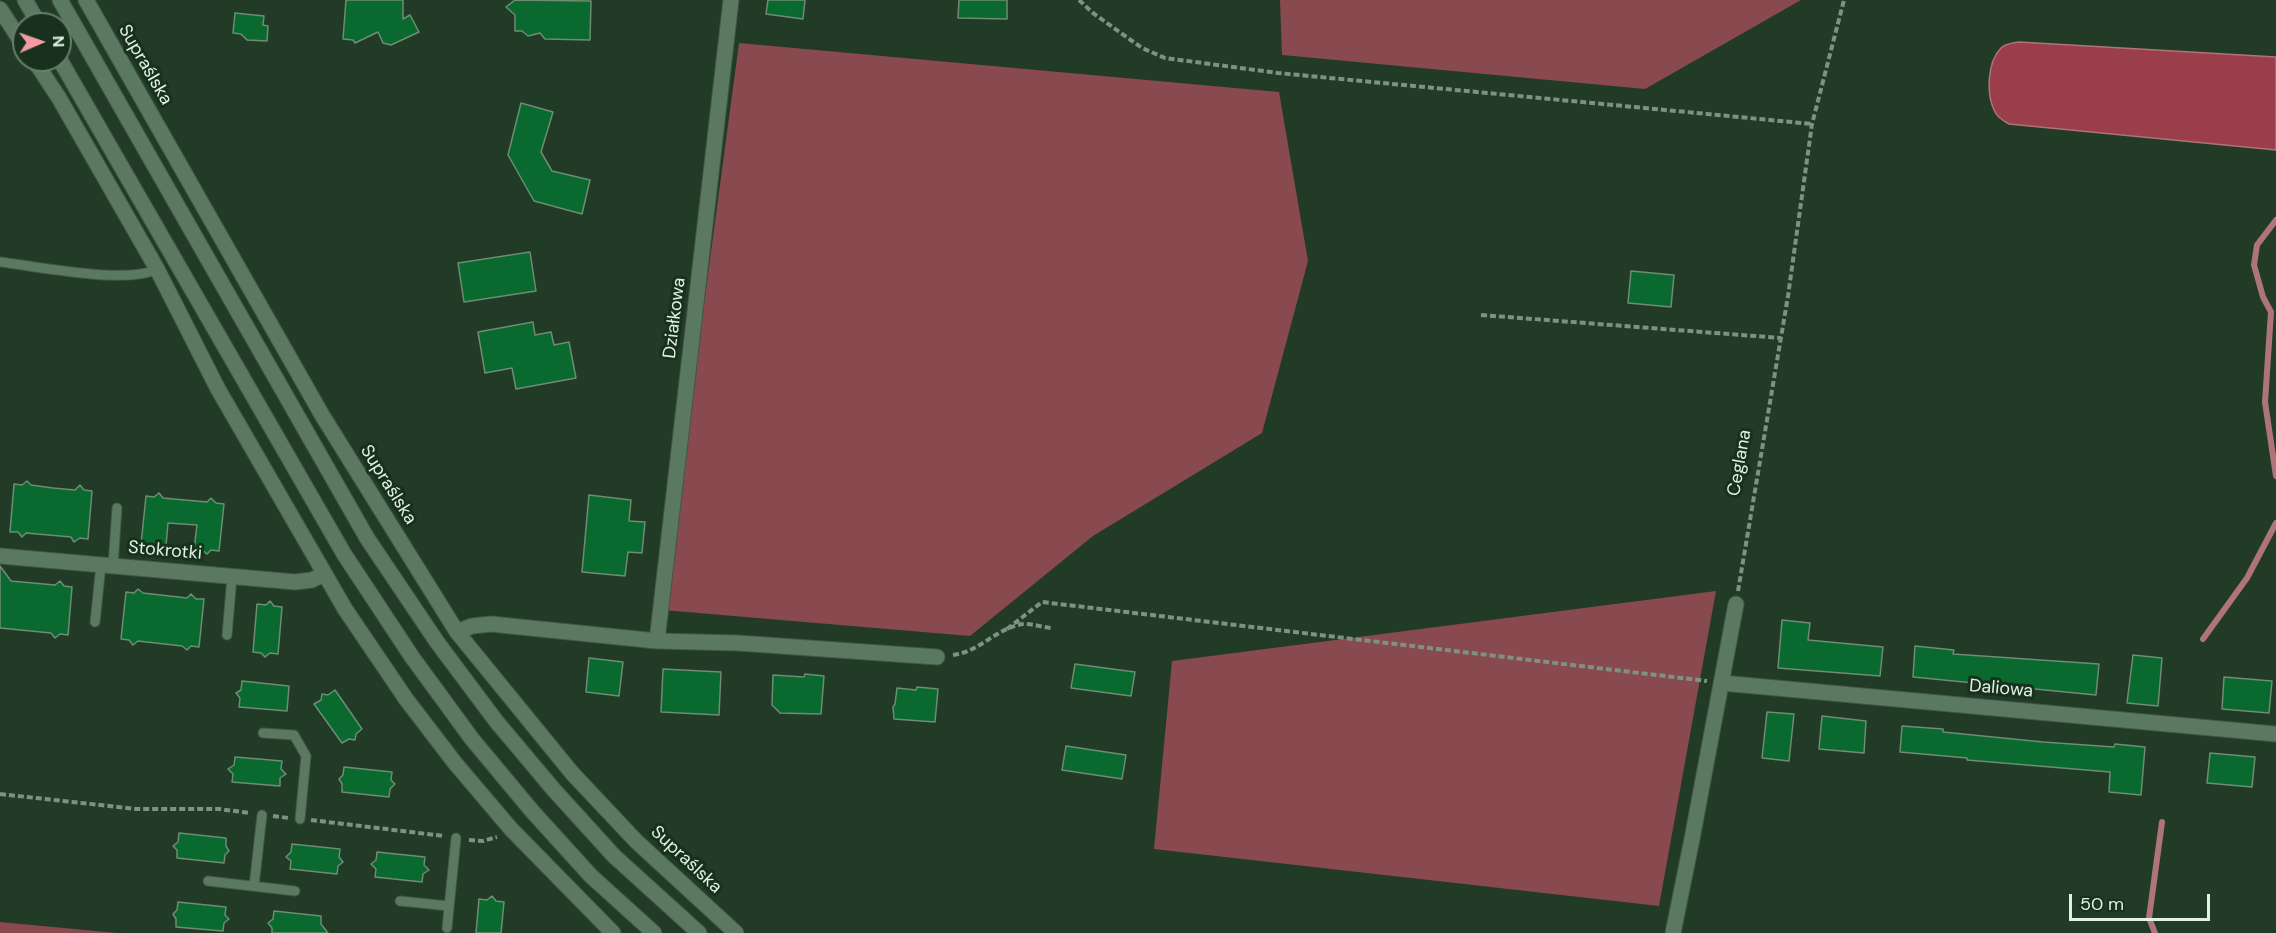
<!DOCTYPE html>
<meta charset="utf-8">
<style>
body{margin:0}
#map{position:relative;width:2276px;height:933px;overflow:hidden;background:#213b26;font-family:"DM Sans",sans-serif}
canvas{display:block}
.north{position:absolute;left:12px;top:12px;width:60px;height:60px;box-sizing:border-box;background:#17311d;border:2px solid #687e6d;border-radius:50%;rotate:88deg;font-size:16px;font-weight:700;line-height:24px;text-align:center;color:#e1f1e4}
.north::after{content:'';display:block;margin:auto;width:21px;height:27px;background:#f49aa2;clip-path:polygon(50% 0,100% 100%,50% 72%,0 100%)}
.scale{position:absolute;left:2069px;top:894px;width:141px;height:27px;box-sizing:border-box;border:3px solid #e1f1e4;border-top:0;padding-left:8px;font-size:18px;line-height:21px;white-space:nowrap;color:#e1f1e4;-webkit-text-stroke:4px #17311d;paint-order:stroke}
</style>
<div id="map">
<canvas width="2276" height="933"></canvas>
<div class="north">N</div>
<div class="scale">50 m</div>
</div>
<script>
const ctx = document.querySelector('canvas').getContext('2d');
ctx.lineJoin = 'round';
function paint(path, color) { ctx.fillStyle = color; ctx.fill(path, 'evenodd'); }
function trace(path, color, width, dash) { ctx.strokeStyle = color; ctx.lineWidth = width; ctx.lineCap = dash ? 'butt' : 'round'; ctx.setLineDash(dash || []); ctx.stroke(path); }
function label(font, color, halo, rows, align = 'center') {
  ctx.font = font + ' "DM Sans",sans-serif'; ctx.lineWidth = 6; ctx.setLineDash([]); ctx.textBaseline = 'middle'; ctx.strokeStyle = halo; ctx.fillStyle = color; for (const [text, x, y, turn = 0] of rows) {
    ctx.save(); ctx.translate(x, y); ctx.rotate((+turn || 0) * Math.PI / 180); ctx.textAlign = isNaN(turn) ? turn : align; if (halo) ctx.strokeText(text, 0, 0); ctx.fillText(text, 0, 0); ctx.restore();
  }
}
paint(new Path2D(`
 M1280,0H1801L1645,89L1282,55Z
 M739,43L1279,92L1308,261L1262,433L1093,536L970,636L663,610Z
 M1716,591L1659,906L1154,849L1172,661Z
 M0,922L117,933H0Z`), '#88494f');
const water = new Path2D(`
 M2019,42L2276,57V150L2009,124C2004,121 1998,118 1995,112C1986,95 1987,62 2001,48C2006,43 2013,43 2019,42Z`);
paint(water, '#993e4a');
trace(water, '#af7478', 1.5);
trace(new Path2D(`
 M2276,220L2257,245L2254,265L2263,297L2271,312L2265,402L2276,476
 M2203,639L2247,578L2276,523
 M2155,933L2149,918L2162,822`), '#af7478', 6);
const building = new Path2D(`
 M346,0H403V19L410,15L419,32L391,45L383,43L378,32L355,43L353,40L343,39Z
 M515,0L591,1L590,40L545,39L540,33L528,36L522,31H515V15L506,7Z
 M768,0H805L803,19L766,14Z
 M959,0H1007V19L958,18Z
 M235,13L264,16L263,25L268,26L267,41L247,40L241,34L233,33Z
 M521,103L553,112L541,152L552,171L590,180L582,214L534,201L508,155Z
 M530,252L536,291L464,302L458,263Z
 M1631,271L1674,275L1671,307L1628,303Z
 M533,322L535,335L551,332L554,345L569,342L576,378L516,389L512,368L485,373L478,332Z
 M27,481L31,485L53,488L75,490L80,485L84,490L92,491L88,539L80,538L74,542L71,537L26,533L22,537L18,532H10L14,484L22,485Z
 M159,493L163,498L207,502L211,498L216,503L224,504L219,551L211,550L207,554L202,550L194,549L197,525L168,523L166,546H158L154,549L149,545L141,544L146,496L154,497Z
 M589,495L631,500L629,521L645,522L642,553L628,552L625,576L582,572Z
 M0,566L11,581L55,585L60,581L64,586L72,587L68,635L60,634L55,638L51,633L0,628Z
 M138,589L143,593L187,598L191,594L196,599H204L199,647L191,646L187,650L182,646L138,641L133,645L129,640L121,639L126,592L134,593Z
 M270,601L274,606L282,607L280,631L278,654L270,653L265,657L261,653L253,652L257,604L266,605Z
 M1782,620L1810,623L1808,640L1883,647L1880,676L1778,668Z
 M1915,646L1954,650L1953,654L2099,664L2096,695L1913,677Z
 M2133,655L2162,658L2158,706L2127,703Z
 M589,658L623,662L619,696L586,692Z
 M1075,664L1135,672L1131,696L1071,688Z
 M663,669L721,672L719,715L661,712Z
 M805,674L824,676L821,714L780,713L772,705L773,675L804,677Z
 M2224,677L2272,681L2269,713L2222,709Z
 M242,681L289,686L287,711L239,707L240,698L236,693L241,690Z
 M917,687L938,689L935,722L894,719L893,707L895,704L897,688L916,690Z
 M335,690L362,729L356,734L355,740L349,739L342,743L314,704L321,700L322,694L328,695Z
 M1767,712L1794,714L1789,761L1762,758Z
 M1822,716L1866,721L1864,753L1819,749Z
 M1902,726L1943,729V732L2043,742L2114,747L2115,744L2145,747L2141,795L2109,792L2110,772L1967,760V758L1900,752Z
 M1066,746L1126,755L1122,779L1062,770Z
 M2210,753L2255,757L2252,787L2207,783Z
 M235,757L282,761L281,769L286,774L280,778V786L232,782L233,774L228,769L234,765Z
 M344,767L392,772L391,780L395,784L390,789L389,797L342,792V784L339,779L343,775Z
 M179,833L226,838V846L229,851L225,855L224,863L177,858V850L173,846L178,842Z
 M292,844L340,849L339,857L343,862L338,866L337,874L290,869L291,861L286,857L291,852Z
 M377,852L425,857L424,865L429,870L423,874L422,882L375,877L376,869L371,864L376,860Z
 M492,896L496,901L504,902L501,933H476L479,899L487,900Z
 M178,902L226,907L225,915L229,919L224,923L223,931L176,927V919L173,914L177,910Z
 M274,911L321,916V924L328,933H272V928L268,923L273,919Z`);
paint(building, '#09692f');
trace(building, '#6f8c74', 1.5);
const lane = new Path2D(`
 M0,262C36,266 127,285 157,269
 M113,566L117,508
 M95,622L101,565
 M227,635L232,577
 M263,733L294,735L306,756L300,819
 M208,881L295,891
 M254,886L262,815
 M400,901L449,906
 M447,928L456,838`);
const street = new Path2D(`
 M86,0L322,415L457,632L572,773L636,841L736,933
 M0,9L24,46
 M34,60L59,98L157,269L218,389L345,609L406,699L455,763L511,829L613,933
 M0,556L295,582L312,580L324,574
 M457,632L472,626L491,624L657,641L738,643L937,657
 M657,641L731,0
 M1722,683L2276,734
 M1673,933L1692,839L1736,604`);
const secondary = new Path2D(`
 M25,0L39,24
 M60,0L367,538L437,642L496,721L554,790L614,856L699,933
 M60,60L344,554L412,657L472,739L532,811L591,876L654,933`);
trace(lane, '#405846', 11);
trace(street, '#405846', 17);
trace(secondary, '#405846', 17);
trace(new Path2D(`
 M1079,0L1093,13L1142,48L1165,58L1278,73L1812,124
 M1481,315L1781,338
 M1738,591L1788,296L1812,124L1844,0
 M1007,629L1042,602L1707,681
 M953,655C978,652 994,631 1018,625C1027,622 1041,627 1051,628
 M0,794L136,809H219L250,813
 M273,816L289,818
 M311,820L444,836
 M469,840L483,841L497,837`), '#7d9281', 4, [6, 3]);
trace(lane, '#5b7860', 9);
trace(street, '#5b7860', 15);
trace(secondary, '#5b7860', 15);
label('18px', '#e1f1e4', '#17311d', [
 ["Supraślska",145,65,60],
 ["Działkowa",675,318,-83],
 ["Ceglana",1740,463,-80],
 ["Supraślska",388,485,58],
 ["Stokrotki",165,551,5],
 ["Daliowa",2001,689,5],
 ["Supraślska",686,860,43]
]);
</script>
